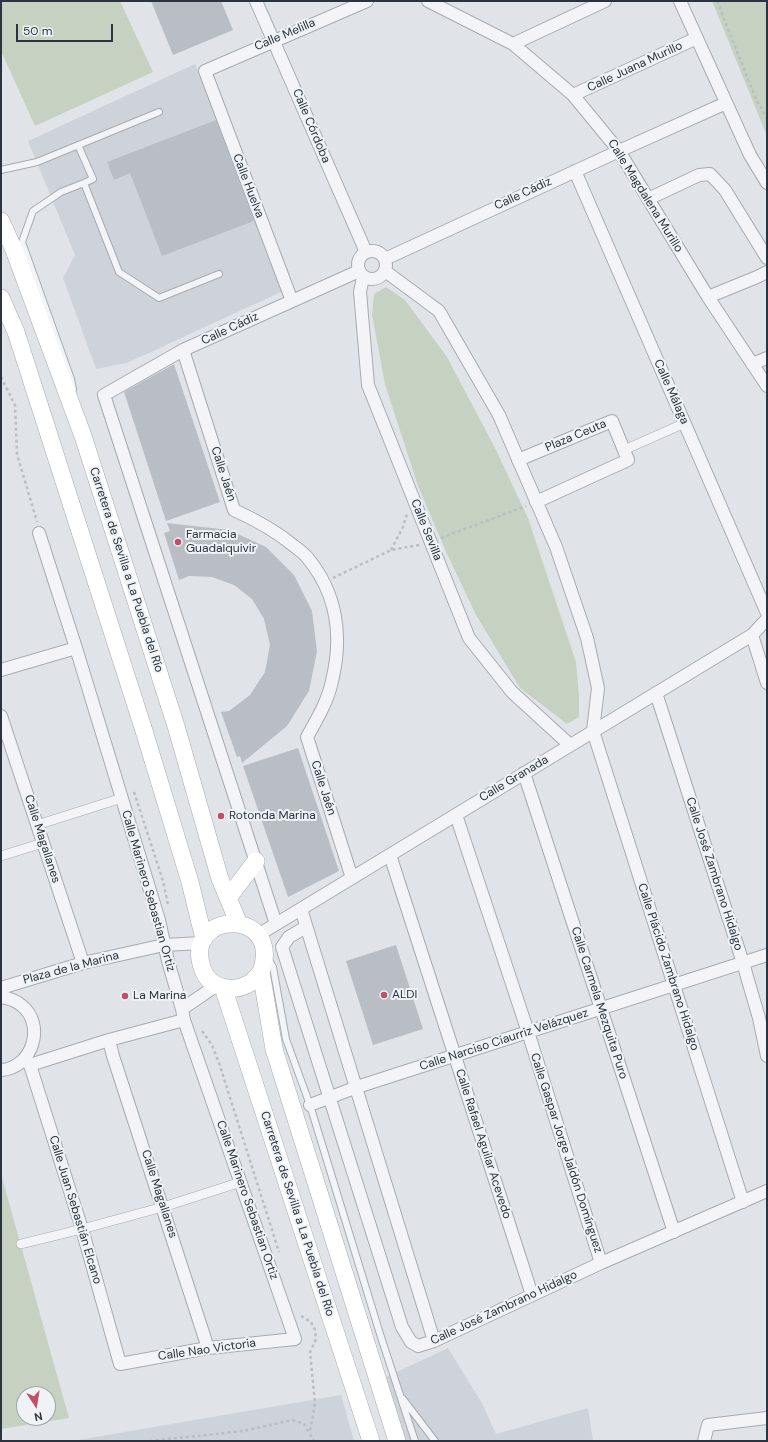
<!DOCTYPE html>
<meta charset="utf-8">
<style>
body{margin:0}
#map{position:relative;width:768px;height:1442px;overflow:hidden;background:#e0e4e8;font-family:"DM Sans",sans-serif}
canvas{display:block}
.frame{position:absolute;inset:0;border:2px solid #2a333e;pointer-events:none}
.north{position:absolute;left:16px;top:1386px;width:40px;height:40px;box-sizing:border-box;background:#eff3f6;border:1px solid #a0a6ac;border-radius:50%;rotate:168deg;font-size:11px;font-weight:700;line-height:16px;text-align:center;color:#2a333e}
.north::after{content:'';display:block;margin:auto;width:14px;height:18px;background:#c54d6a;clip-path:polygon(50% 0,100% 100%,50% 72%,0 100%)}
.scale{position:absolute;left:16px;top:24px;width:97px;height:18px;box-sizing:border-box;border:2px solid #2a333e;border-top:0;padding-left:5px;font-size:12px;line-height:14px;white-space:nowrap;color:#2a333e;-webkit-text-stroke:3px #eff3f6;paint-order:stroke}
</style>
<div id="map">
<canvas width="768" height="1442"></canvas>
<div class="frame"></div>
<div class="north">N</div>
<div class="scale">50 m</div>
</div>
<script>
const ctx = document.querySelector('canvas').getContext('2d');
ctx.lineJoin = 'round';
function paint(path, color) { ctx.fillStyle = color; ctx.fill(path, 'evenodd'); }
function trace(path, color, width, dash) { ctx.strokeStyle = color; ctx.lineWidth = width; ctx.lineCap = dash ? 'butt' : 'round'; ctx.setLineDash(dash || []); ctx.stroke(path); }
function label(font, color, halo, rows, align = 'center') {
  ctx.font = font + ' "DM Sans",sans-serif'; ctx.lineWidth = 4; ctx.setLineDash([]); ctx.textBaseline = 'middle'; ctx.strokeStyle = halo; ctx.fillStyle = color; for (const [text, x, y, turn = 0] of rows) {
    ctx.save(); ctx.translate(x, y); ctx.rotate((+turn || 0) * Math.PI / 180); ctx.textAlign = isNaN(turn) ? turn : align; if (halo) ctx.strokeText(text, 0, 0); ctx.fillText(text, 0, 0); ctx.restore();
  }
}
paint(new Path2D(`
 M195,64L283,291L127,363L96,369L63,278L75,255L28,141Z
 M448,1348L482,1403L496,1434L588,1408L593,1441H406L386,1377Z
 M341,1395L354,1441H72Z`), '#ced3da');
paint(new Path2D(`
 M1,1H120L153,72L35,126L1,51Z
 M712,1H767V136Z
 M386,287L405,300L447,357L496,450L528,518L576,662L579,696V717L567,724L520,688L476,615L447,554L418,486L385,384L372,315L374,294Z
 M1,1174L69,1418L1,1429ZM24,1394H48V1418H24Z`), '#c7d1c2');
paint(new Path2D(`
 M151,1H221L233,30L173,55Z
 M216,120L254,221L162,256L130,173L114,180L107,162Z
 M174,364L220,502L166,521L124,392Z
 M167,523L229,530L266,547L294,575L312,611L317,651L309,691L287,726L242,763L240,756L237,757L221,712L229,711L250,695L265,672L270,645L264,619L252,599L234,585L212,577L189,576L179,580L164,533L170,531Z
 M298,748L339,871L288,897L243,766Z
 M396,945L423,1029L373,1045L346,961Z`), '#b8bec4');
const service = new Path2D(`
 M78,145L93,179L84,183
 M1,170L37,162L159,112
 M73,389L71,379L22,242L33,211L61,192L84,183L119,272L159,298L219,274
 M267,957L273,967L286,1039L310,1105L380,1334L415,1441
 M403,1399L435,1441`);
const pedestrian = new Path2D(`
 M624,450L685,423
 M37,825L122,798
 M1,856L43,843
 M21,1244L82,1229L163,1207L241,1182`);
const minor = new Path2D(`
 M256,1L366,252
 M428,1L513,44L573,95L619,151L708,297L767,386
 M680,1L750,155L767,183
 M513,44L605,1
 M573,95L697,38
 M575,171L767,613
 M648,199L699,175L710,174L725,190L767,258
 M358 265a14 14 0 1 1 28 0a14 14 0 1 1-28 0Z
 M385,259L619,151L726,103
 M385,271L439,311L499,415L556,547L587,638L598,688L593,731L743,1202
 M363,277L360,292L368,385L469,638L512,692L570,745
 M708,297L757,277L767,272
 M292,301L205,71L367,1
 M183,350L234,510C256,520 276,531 294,546C298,549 302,552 306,556C337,592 343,636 332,681C328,701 317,719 307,737L352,878
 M752,364L767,358
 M518,460L612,421L628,460L536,502
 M752,635L767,683
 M1,670L76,648
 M656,693L743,963L759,1018L767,1056
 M1,716L83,963
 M524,773L674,1232
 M456,815L528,1032L601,1263
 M390,855L532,1295
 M301,909L434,1341
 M276,924L104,395L183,350L359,271
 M306,927L289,937L282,947L402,1327L411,1342L418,1346L434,1341L601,1263L767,1191
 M258,935L752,635L767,619
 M1,988L83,963L164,945L202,943
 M1,997C8,998 15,1000 21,1005C46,1024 33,1068 1,1070
 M182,1009L217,985
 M109,1040L113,1056L208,1348
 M24,1059L30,1065L82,1229L120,1364L208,1348L295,1339L184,1020L182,1009L168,961L159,920L76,648L39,533
 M30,1065L109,1040L184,1020
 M310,1105L357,1087L767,955
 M704,1441L708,1425L767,1418`);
const secondary = new Path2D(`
 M1,221L14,250L83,436L176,726L220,879L239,924
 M1,298L16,332L145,734L190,882L204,939
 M228,898L256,861
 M261,972C257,976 254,981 250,983C234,993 210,989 203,970C180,910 284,906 261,972L274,1049L397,1441
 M223,987L371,1441`);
trace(service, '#a6abb2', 8);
trace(pedestrian, '#a6abb2', 10);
trace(minor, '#a6abb2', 14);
trace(secondary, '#a6abb2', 18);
trace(new Path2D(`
 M717,1L755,97L767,119
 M1,377L15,405L17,454L37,522
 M441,538L526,506
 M391,550L403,527L407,514
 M333,578L391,550L419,545
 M134,792L163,881L168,904
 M202,1031L212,1045L220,1066L279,1252
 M301,1316L311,1322L315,1330L316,1339L310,1352L315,1403L310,1432
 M150,1441L243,1431L292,1420L304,1424L314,1441`), '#babec3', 2.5, [3, 3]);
trace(service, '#f2f4f7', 6);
trace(pedestrian, '#f2f4f7', 9);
trace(minor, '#f2f4f7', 12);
trace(secondary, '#fff', 17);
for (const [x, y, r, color] of [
 [178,542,4,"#c54d6a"],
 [221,816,4,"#c54d6a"],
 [384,995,4,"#c54d6a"],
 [125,996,4,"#c54d6a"]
]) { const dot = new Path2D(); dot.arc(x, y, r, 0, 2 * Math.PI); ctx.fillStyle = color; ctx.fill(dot); trace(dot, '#eff3f6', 1.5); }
label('12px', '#2a333e', '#eff3f6', [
 ["Calle Melilla",285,35,-23],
 ["Calle Juana Murillo",635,67,-25],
 ["Calle Córdoba",311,126,67],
 ["Calle Huelva",248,186,69],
 ["Calle Cádiz",523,194,-25],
 ["Calle Magdalena Murillo",645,196,58],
 ["Calle Cádiz",230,329,-25],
 ["Calle Málaga",671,392,66],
 ["Plaza Ceuta",576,436,-23],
 ["Calle Jaén",223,474,72],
 ["Calle Sevilla",426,530,68],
 ["Carretera de Sevilla a La Puebla del Río",126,570,72],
 ["Calle Granada",514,779,-31],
 ["Calle Jaén",323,788,72],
 ["Calle Magallanes",42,839,72],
 ["Calle José Zambrano Hidalgo",714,874,72],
 ["Calle Marinero Sebastian Ortiz",148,891,74],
 ["Calle Plácido Zambrano Hidalgo",668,967,72],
 ["Plaza de la Marina",71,968,-15],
 ["Calle Carmela Mezquita Puro",599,1003,72],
 ["Calle Narciso Ciaurriz Velázquez",504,1040,-18],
 ["Calle Rafael Aguilar Acevedo",483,1144,72],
 ["Calle Gaspar Jorge Jaldón Domínguez",566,1153,72],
 ["Calle Magallanes",159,1194,72],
 ["Calle Marinero Sebastian Ortiz",247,1200,71],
 ["Calle Juan Sebastián Elcano",75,1210,73],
 ["Carretera de Sevilla a La Puebla del Río",297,1214,72],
 ["Calle José Zambrano Hidalgo",504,1308,-25],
 ["Calle Nao Victoria",207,1350,-8]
]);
label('12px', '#2a333e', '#eff3f6', [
 ["Farmacia",186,535],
 ["Guadalquivir",186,549],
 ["Rotonda Marina",229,816],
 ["ALDI",392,995],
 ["La Marina",133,996]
], 'left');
</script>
